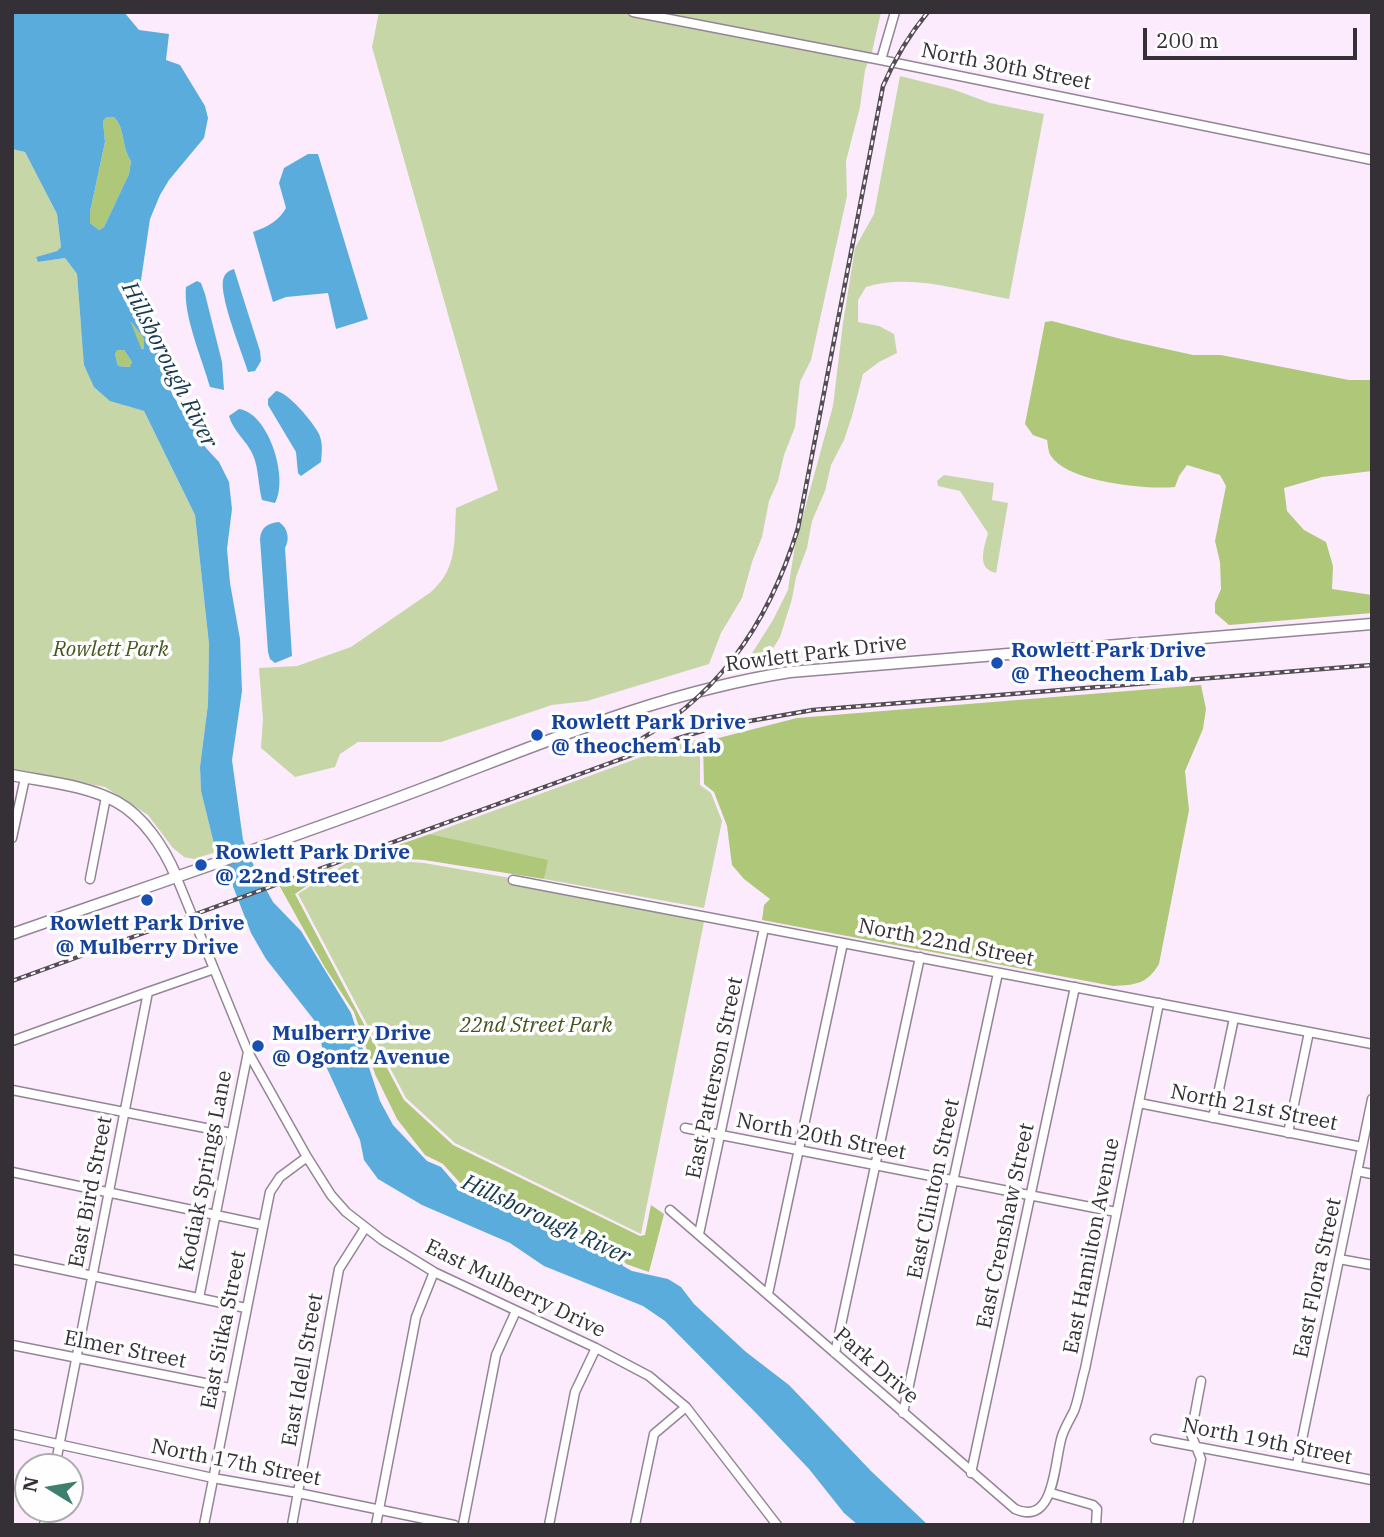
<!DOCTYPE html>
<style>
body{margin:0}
#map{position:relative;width:1384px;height:1537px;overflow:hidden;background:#fbebfd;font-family:"IBM Plex Serif",serif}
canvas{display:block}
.frame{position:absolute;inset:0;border:14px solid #352f36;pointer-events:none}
.north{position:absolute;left:14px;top:1453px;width:70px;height:70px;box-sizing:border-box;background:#fefefe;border:2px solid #aeabae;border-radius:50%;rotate:281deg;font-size:19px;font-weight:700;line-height:28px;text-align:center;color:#352f36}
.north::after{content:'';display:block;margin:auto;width:24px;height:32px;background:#3f7f6e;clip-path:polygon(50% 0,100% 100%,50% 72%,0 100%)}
.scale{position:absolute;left:1143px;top:28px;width:214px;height:32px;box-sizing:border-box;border:4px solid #352f36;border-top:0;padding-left:9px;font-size:21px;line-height:24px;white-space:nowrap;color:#352f36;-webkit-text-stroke:5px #fefefe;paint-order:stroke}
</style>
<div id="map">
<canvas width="1384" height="1537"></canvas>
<div class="frame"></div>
<div class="north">N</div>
<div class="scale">200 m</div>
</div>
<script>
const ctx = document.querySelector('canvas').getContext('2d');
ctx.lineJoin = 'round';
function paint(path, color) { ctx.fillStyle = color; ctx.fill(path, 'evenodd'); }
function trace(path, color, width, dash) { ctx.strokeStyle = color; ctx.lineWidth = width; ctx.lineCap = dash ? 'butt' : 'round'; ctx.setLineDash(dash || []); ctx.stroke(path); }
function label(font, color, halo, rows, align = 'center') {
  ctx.font = font + ' "IBM Plex Serif",serif'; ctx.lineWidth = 7; ctx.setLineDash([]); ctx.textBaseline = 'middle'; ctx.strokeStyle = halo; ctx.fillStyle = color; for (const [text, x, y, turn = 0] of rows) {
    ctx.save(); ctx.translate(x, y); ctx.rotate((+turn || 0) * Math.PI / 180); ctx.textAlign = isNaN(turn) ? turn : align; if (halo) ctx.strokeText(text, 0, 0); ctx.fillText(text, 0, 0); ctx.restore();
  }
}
paint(new Path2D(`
 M379,12H881L872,52L865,70L860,107L846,161L847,196L811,360L800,382L795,427L784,455L778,481L769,501L762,537L752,562L742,598L721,633L709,664L587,701L552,705L441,742H358L340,754L335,767L295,777L261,748L263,719L259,668L297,666L351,647L431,592C458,568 454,541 456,508L498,490L372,47Z
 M900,76L952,89L990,103L1044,114L1009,299C963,291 911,273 866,287L858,300V322L879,326L894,334L897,353L879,362L863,374L852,416L844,440L831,465L825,491L812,521L807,548L796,577L792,599L780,637L772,650L760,656L749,658L773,620L788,590L795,545L833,406L843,323L855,248L874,214Z
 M12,149L25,152L57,214L61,247L57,251L36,257L38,262L65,258L77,274L81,325L124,405L144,411L195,515L209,644L208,704L200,767L201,791L216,852L194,859L184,857L173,848L148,815L105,787L12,769Z
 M944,475L994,483L992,500L1008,503L996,573C976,569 984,548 988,533L960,491L938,486L937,481Z
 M700,739V785L711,793L722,821L704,908L544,879L547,861L430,834L666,748Z
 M354,858L424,863L706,912L641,1234L455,1143L406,1098L298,894Z`), '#c6d6a7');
paint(new Path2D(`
 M107,117H114C126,130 121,146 131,161L129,174L104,227L99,230L90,223V212L105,142L103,121Z
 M1052,321L1121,339L1193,355H1221L1349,380H1372V471L1322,477L1284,488L1287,511L1304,530L1326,542L1333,566L1332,589L1372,595V613L1229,625L1215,613V603L1221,589L1220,562L1215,541L1226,486L1220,475L1187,465L1179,476L1175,487C1147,490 1067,482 1051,456C1048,452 1048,444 1047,440L1033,435L1025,424L1045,322Z
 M131,322L144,337L145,349L134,347L127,336V323Z
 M117,349L124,350L132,362L131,367L118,366L115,354Z
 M1201,685L1206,709L1203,729L1185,771L1189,810L1159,964C1147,984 1136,985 1113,986L762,920L764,905L770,899L744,879L732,865L727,826L714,792L704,784L703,742L797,718Z
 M430,834L548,860L544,879L424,860L366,856Z
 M334,867L295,894L404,1100L453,1145L640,1236L645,1235L651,1205L664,1214L649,1272L626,1264L620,1255L600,1241L520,1213L462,1185L443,1164L425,1155L397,1119L375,1074L354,1012L324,966L279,885Z`), '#aec779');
paint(new Path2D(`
 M12,12H124L139,30L169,34L166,60L180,65L205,106L208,118L204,138L169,180L160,195L150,219L140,287L141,304L160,331L172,394L206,448L219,462L229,482L232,509L227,549L230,583L240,639L242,691L232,760L243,840L256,871L273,902L301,931L351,1013L380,1101L393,1125L427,1161L441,1167L459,1188L518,1215L599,1244L618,1257L623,1266L632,1271L668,1279L681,1287L694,1304L746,1352L789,1385L871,1471L928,1525H858L844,1513L809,1469L756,1413L665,1321L643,1306L544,1266L510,1243L422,1205L378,1179L364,1160L360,1140L325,1064L318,1025L266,959L251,933L229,876L216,852L201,791L200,767L208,704L209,644L195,515L144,411L110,401L94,387L84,365L77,274L65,258L38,262L36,257L57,251L61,247L57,214L25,152L12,149ZM107,117H114C126,130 121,146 131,161L129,174L104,227L99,230L90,223V212L105,142L103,121ZM131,322L144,338V349L134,347L127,335L128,323ZM117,350H124L132,362L130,367L118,366L115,354Z
 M308,154H318L368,319L336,329L328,293L286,297L273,302L253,232C267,227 279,221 286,208L279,183L284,168Z
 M234,269L260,351L261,361L255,371L248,372L245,363C239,345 220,297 223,280C225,273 228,271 234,269Z
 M197,281L201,283L205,294L222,362L224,390L210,387C202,358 183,316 186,287Z
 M276,391C288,392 313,422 319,434C323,443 322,452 321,462L301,476L298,473L296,452L268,405V399Z
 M239,409C269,413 289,479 275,503L262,500C258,485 259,469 253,455C247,441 233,431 229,416Z
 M279,522C288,528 290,539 285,548L292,656L275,663L270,659L268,652L260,539C261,527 268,523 279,522Z`), '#59acdc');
trace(new Path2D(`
 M121,314L140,362`), '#59acdc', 12);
const minor = new Path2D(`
 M633,12L881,60L1372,160
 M881,60L895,12
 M12,838L25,778
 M176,876L248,1052L307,1157L331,1195L346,1212L382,1240L434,1272L596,1348L649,1376L686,1407L777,1525
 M90,879L106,797
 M513,880L1372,1044
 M12,1041L148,992
 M12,1090L231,1133
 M1139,1103L1362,1147
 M1213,1118L1234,1018
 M685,1128L1116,1212
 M1288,1133L1309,1032
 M1357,1171L1372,1174
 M12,1172L263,1225
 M670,1210L1015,1509C1056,1527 1054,1460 1062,1436C1065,1427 1070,1419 1074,1411C1079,1398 1081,1382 1085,1369L1159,1003
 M699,1234L764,928
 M12,1259L246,1308
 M1339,1259L1372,1265
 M768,1294L843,943
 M199,1298L248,1052
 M12,1345L230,1388
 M835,1353L920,957
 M903,1413L998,973
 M12,1434L213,1478L298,1493L454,1525
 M1155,1439L1372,1480
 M1297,1464L1372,1099
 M55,1467L148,992L214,969
 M971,1473L1075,987
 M1051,1493L1093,1505L1097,1509L1096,1525
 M1188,1523L1201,1459L1191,1434L1201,1381
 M44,1525L47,1509
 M204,1525L270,1192L280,1177L307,1157
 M292,1525L339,1269L365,1228
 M376,1525L416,1317L434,1272
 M463,1525L496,1355L516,1311
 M549,1525L575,1392L596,1348
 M635,1525L654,1434L686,1407`);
const tertiary = new Path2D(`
 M12,775C46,782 86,785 117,802C144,817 164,848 176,876
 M12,934C152,885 293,838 432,785C550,740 663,692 790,672L1372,624`);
trace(minor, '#948596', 11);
trace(tertiary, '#948596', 13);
trace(minor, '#fff', 8);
trace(tertiary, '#fff', 10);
const rail = new Path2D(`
 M623,749C716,701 768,626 798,528L883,86C895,58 909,35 928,12
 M12,981L676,739L715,727L813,710L1372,665`);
trace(rail, '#544d55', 4.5);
trace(rail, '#fefefe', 2, [5]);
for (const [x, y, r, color] of [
 [997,663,7,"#1a4fb4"],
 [537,735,7,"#1a4fb4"],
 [201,865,7,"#1a4fb4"],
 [147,900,7,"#1a4fb4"],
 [258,1046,7,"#1a4fb4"]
]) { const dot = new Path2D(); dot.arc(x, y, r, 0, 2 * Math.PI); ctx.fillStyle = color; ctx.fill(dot); trace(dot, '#fefefe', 2.5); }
label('21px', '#352f36', '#fefefe', [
 ["North 30th Street",1006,67,11],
 ["Rowlett Park Drive",816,654,-7],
 ["North 22nd Street",946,943,11],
 ["East Patterson Street",715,1078,-78],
 ["North 21st Street",1254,1108,11],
 ["North 20th Street",821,1137,11],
 ["Kodiak Springs Lane",206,1171,-79],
 ["East Clinton Street",934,1189,-78],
 ["East Bird Street",91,1192,-79],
 ["East Crenshaw Street",1006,1226,-78],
 ["East Hamilton Avenue",1092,1246,-79],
 ["East Flora Street",1318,1278,-78],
 ["East Mulberry Drive",515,1289,26],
 ["East Sitka Street",224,1330,-79],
 ["Elmer Street",125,1350,11],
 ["Park Drive",876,1366,41],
 ["East Idell Street",303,1370,-80],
 ["North 19th Street",1267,1442,11],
 ["North 17th Street",236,1463,11]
]);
label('italic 21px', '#45541c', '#fefefe', [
 ["Rowlett Park",111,650],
 ["22nd Street Park",536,1026]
]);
label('bold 21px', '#164399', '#fefefe', [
 ["Rowlett Park Drive",1011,651],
 ["@ Theochem Lab",1011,675],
 ["Rowlett Park Drive",551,723],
 ["@ theochem Lab",551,747],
 ["Rowlett Park Drive",215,853],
 ["@ 22nd Street",215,877],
 ["Rowlett Park Drive",147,924,"center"],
 ["@ Mulberry Drive",147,948,"center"],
 ["Mulberry Drive",272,1034],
 ["@ Ogontz Avenue",272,1058]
], 'left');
label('italic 23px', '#15394e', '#fefefe', [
 ["Hillsborough River",169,365,63],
 ["Hillsborough River",546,1220,25]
]);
</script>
